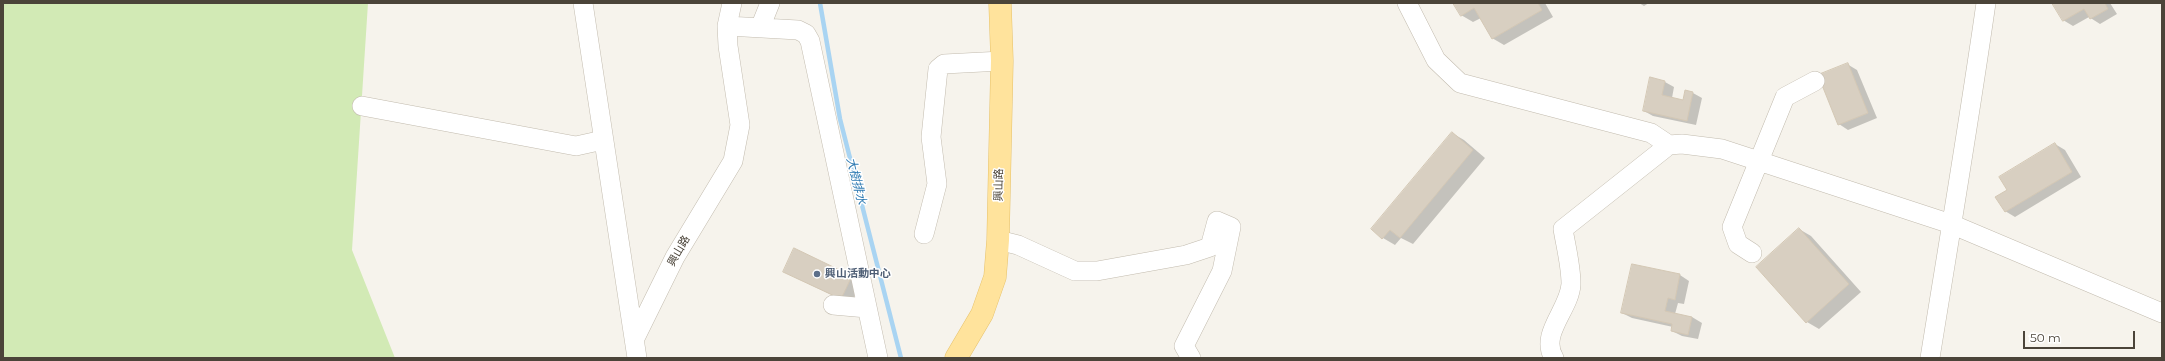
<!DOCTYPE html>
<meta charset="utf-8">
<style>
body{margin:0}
#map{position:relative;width:2165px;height:361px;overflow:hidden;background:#f6f3ec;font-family:Montserrat,sans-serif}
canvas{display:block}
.frame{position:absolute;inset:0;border:4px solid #4b4439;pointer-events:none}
.scale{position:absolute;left:2023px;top:331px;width:112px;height:18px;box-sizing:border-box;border:2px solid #4b4439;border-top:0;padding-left:5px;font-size:12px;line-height:14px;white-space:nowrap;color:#4b4439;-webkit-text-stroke:3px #fff;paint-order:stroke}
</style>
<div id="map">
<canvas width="2165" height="361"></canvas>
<div class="frame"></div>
<div class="scale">50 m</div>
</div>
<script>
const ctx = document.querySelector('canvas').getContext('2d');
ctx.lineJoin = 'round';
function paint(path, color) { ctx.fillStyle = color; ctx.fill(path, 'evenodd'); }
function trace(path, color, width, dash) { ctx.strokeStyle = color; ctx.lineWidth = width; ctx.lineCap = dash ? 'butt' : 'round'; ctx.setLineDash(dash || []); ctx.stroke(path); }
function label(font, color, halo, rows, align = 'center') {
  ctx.font = font + ' Montserrat,"Noto Sans TC",sans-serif'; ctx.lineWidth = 3; ctx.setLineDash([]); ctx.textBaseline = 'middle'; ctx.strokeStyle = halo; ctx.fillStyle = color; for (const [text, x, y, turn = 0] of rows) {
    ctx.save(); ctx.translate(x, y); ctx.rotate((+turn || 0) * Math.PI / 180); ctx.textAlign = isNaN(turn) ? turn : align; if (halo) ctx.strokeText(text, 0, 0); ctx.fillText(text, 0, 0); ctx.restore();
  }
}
paint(new Path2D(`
 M3,3H368L352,250L395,358H3Z`), '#d2eab5');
paint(new Path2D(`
 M1454,3H1545L1553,17L1504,45L1492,38L1481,18L1473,22L1461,15Z
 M1639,3H1649L1644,6Z
 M2053,3H2110L2117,14L2100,24L2089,17L2073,26L2063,20Z
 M1847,64L1857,70L1877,118L1848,130L1839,124Z
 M1665,82L1674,87L1672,98L1684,101L1693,93L1702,98L1696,125L1653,116L1644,111Z
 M1452,133L1464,140L1485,158L1413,244L1401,238L1395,245L1383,238Z
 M2055,144L2065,150L2081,177L2015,217L2005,211L2008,190Z
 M1799,229L1811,236L1861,292L1819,329L1807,322Z
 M794,250L861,282L851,304L794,277Z
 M1680,275L1689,281L1684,304L1678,303L1675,314L1692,317L1702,323L1698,339L1682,336L1672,331L1673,327L1632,318L1622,313Z`), '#0003');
trace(new Path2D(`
 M820,3L840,119L901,358`), '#a9d4f2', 4.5);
const building = new Path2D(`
 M1453,3H1538L1542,10L1492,39L1474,8L1461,16Z
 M2052,3H2105L2108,9L2090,19L2084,9L2063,21Z
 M1848,63L1868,113L1838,125L1818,75Z
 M1650,77L1665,81L1662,95L1683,100L1685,90L1693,92L1687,121L1643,111Z
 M1452,132L1473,150L1400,238L1390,230L1382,239L1371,229Z
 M2055,143L2072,172L2005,212L1995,197L2007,190L1999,177Z
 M1799,228L1849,284L1806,323L1756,267Z
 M794,248L852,276L841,299L783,272Z
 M1632,264L1680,274L1675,300L1668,298L1665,311L1692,317L1688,335L1671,331L1672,324L1621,313Z`);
paint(building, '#d8cfc1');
trace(building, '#d3c7b4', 1);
const minor = new Path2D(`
 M583,3L637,358
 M1407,3L1436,60L1460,83L1651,133L1669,145
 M727,26L798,30L806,34L810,41L878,358
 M760,28L770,3
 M362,106L576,146L603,140
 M924,234L937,184L931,137L938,69L944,64L1002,61
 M998,240L1018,245L1075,271H1097L1186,255L1210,247L1217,221L1231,227L1222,271L1184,346L1191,358
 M1752,253L1738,244L1732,227L1785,97L1815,81
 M833,305L867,308
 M635,338L675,257L733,161L740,125L728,46L727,26L732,3
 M1554,358C1539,334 1570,309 1571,284C1571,266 1566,247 1563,229L1669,145L1682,144L1722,149L1951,224L2162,313
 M1930,358C1949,240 1969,122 1986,3`);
const major = new Path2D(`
 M956,358L982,314L995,277L998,240L1002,61L1000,3`);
trace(minor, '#c2bbae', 20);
trace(major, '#e6c16a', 23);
trace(minor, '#fff', 19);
trace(major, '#ffe39c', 22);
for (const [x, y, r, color] of [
 [817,274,4,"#5c6f8a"]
]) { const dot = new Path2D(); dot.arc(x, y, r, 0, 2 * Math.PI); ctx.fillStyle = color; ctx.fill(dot); trace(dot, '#fff', 1.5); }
label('11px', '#4b4439', '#fff', [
 ["興山路",999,185,-89],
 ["興山路",679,251,-60]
]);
label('bold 11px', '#4e5e75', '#fff', [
 ["興山活動中心",825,274]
], 'left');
label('italic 12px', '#2e7ab2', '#fff', [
 ["大樹排水",856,181,76]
]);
</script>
